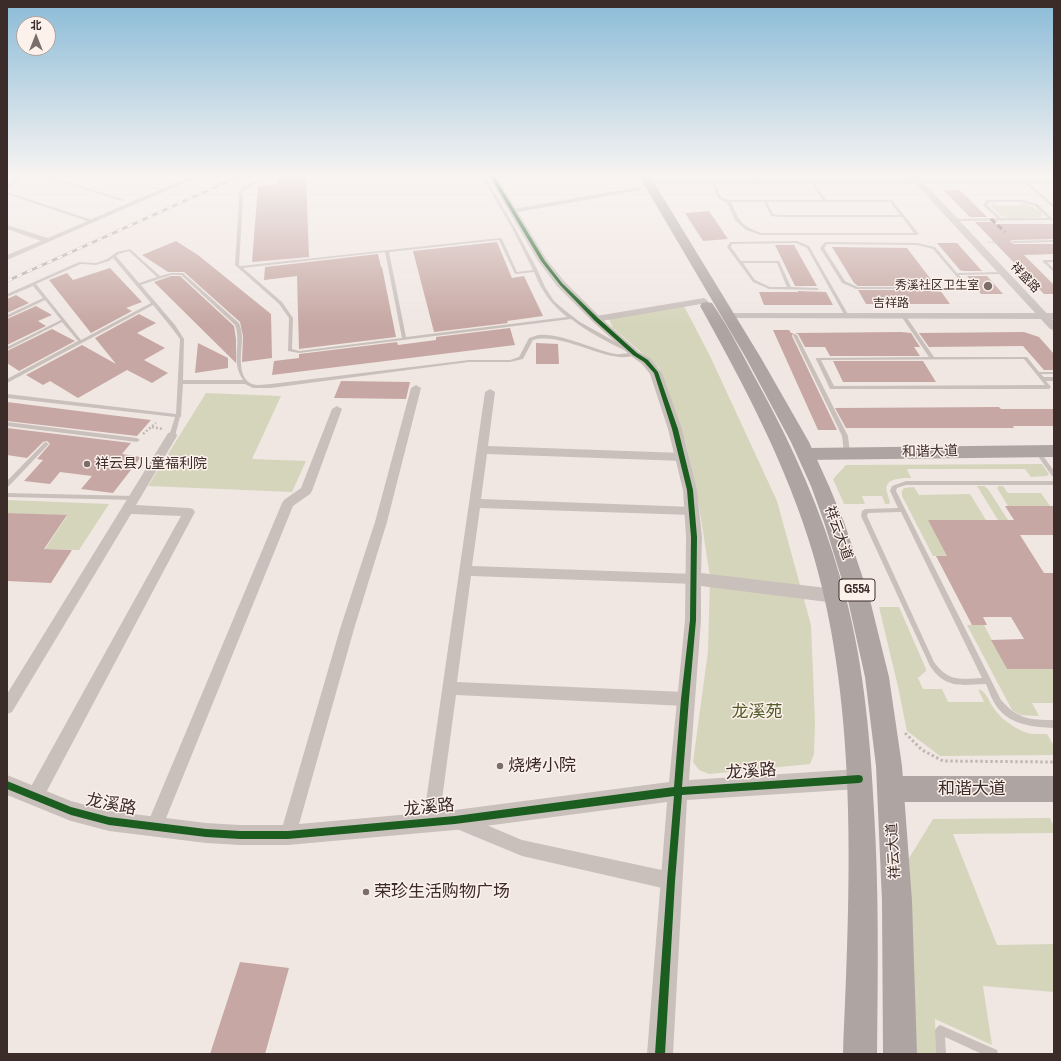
<!DOCTYPE html>
<meta charset="utf-8">
<style>
body{margin:0}
#map{position:relative;width:1061px;height:1061px;overflow:hidden;background:#f0e7e3;font-family:"Archivo Narrow","Noto Sans SC",sans-serif}
canvas{display:block}
.frame{position:absolute;inset:0;border:8px solid #3b2b29;pointer-events:none}
.north{position:absolute;left:16px;top:16px;width:40px;height:40px;box-sizing:border-box;background:#fcf1eb;border:1px solid #afa29d;border-radius:50%;rotate:0deg;font-size:11px;font-weight:700;line-height:16px;text-align:center;color:#3b2b29}
.north::after{content:'';display:block;margin:auto;width:14px;height:18px;background:#7a6d6a;clip-path:polygon(50% 0,100% 100%,50% 72%,0 100%)}
</style>
<div id="map">
<canvas width="1061" height="1061"></canvas>
<div class="frame"></div>
<div class="north">北</div>
</div>
<script>
const ctx = document.querySelector('canvas').getContext('2d');
ctx.lineJoin = 'round';
function paint(path, color) { ctx.fillStyle = color; ctx.fill(path, 'evenodd'); }
function trace(path, color, width, dash) { ctx.strokeStyle = color; ctx.lineWidth = width; ctx.lineCap = dash ? 'butt' : 'round'; ctx.setLineDash(dash || []); ctx.stroke(path); }
function label(font, color, halo, rows, align = 'center') {
  ctx.font = font + ' "Archivo Narrow","Noto Sans SC",sans-serif'; ctx.lineWidth = 3; ctx.setLineDash([]); ctx.textBaseline = 'middle'; ctx.strokeStyle = halo; ctx.fillStyle = color; for (const [text, x, y, turn = 0] of rows) {
    ctx.save(); ctx.translate(x, y); ctx.rotate((+turn || 0) * Math.PI / 180); ctx.textAlign = isNaN(turn) ? turn : align; if (halo) ctx.strokeText(text, 0, 0); ctx.fillText(text, 0, 0); ctx.restore();
  }
}
paint(new Path2D(`
 M995,203L998,206H1021L1019,203C1029,203 1035,208 1043,214L1041,217L1009,218L1000,215L990,206Z
 M684,306L710,356L777,501L811,625L815,723L814,754L810,764L709,774L699,770L693,762L708,651L710,577L699,506L686,444L659,368L613,328L609,319Z
 M206,393L281,396L252,459L306,461L292,492L148,486Z
 M1042,464L1049,474L1047,476L1031,477L1025,469H907L911,478C902,478 883,478 887,492C888,496 889,499 890,502L889,504H885L882,496H862L865,504H844L833,479L846,465Z
 M977,486H984L988,489L1008,520H998Z
 M999,486H1003L1008,493H1041L1050,506H1008L997,488Z
 M914,487L919,495L970,494L986,520L947,556H933L902,496V491L904,488Z
 M7,500L109,504L79,550L45,549L67,516L7,513Z
 M879,607H899L926,669V671L918,678L923,689H942L948,702H984L978,689C987,692 988,700 993,707C1000,719 1019,732 1032,734C1037,734 1042,734 1047,734L1054,746V755L940,756L907,731L898,687Z
 M967,625H984L1007,669H1054V703H1032L1039,716L1020,715L1012,710Z
 M1050,818L1054,826V833L953,834L997,945L1054,944V992L983,986L992,1045L935,1019L936,1054H902L906,863L933,819Z`), '#d5d5bb');
paint(new Path2D(`
 M277,176H306L309,257L252,262L258,186L277,184Z
 M943,190H960L987,217H970Z
 M709,211L728,239L703,241L685,213Z
 M975,222H992L994,224H1054V239L1013,240L1010,241L1013,244H1054V254L1024,255L1054,285V294H1044Z
 M176,241L198,255L271,314L272,358L242,362L243,336L240,322L184,272H168L142,255Z
 M497,242L512,278L524,276L543,316L507,321L508,323L434,332L413,251Z
 M937,243H957L982,271H963L960,270Z
 M775,245H794L817,286H795Z
 M832,247L907,248L936,286H858L854,283Z
 M378,254L381,267H382L396,337L299,349L297,276L264,280L265,267Z
 M110,268L142,302L126,308L132,311L91,333L49,280L67,273L73,280Z
 M171,276H180L234,326L236,339V363L154,282Z
 M967,276H987L1003,294H981Z
 M858,290H940L950,304H866Z
 M798,291L826,292L833,305H764L759,292H798Z
 M16,295L29,303L7,313V299Z
 M36,306L52,315L38,321L46,326L7,345V319Z
 M139,314L156,323L137,333L165,348L144,360L168,373L152,383L127,370L78,398L50,381L43,385L26,375L82,345L116,364L95,338Z
 M510,328L515,345L272,375L274,361L299,358V354L397,342L398,345L436,340V337Z
 M52,329L75,341L19,371L7,363V351Z
 M773,330H789L791,333H793L792,336L837,430H818Z
 M901,332L911,333L920,347H914L920,356H830L825,347H805L798,334L795,333Z
 M1024,332L1039,337L1054,354V370H1044L1023,346L929,347L919,333Z
 M198,343L228,358V368L195,373Z
 M536,343L558,344L559,364H536Z
 M833,361H923L936,382H843Z
 M341,381L410,382L406,399L334,398Z
 M7,402L110,415L151,420L137,436L7,421Z
 M999,407L1001,409H1054V426H1013L1014,428H846L835,408Z
 M7,428L131,443L122,454L141,457L113,493L81,489L92,476L60,472L50,484L24,481L43,460L37,459L50,444L47,441L43,442L27,458L7,455Z
 M1005,506H1054V535H1020L1044,573H1054V669H1007L991,640L1024,639L1011,617H983L987,625H972L936,556H947L928,520H1014Z
 M7,513L67,515L44,549L72,550L51,583L7,581Z
 M240,962L289,968L265,1054H210Z`), '#c6a7a3');
trace(new Path2D(`
 M988,242H1005`), '#c2b8b4', 1.5, [1, 1]);
trace(new Path2D(`
 M152,427L163,429
 M143,434L156,423`), '#c2b8b4', 2.5, [2, 2]);
trace(new Path2D(`
 M905,733L922,750L943,761L1054,762`), '#c2b8b4', 3, [2.5, 2.5]);
paint(new Path2D(`
 M42,176H48L125,200L122,201Z
 M266,176H271L246,189L242,193L243,200L239,265L240,266L500,238L502,239L517,272L533,270L512,228L481,176H485L515,228L538,271L545,287L554,301L562,308L580,322L630,350L628,351H626C607,342 588,332 571,319L299,353L288,351L289,318L279,304L235,265L239,200L238,193L244,187ZM499,240L515,274L534,272C542,292 551,304 567,317L406,337L389,252ZM385,252L402,338L299,351L292,349L293,318L282,302L243,268Z
 M597,176H601L602,177L600,178Z
 M753,176H757L761,182L760,183H758Z
 M711,181L714,182L721,197L728,200H823L810,182L812,181H813L826,200H892L919,234L917,235H761L746,230L739,224L735,220L728,204L718,198ZM731,202H764L771,216L779,217H902L914,233H762C741,226 740,222 731,202ZM767,202H890L900,215H779L773,214Z
 M1024,181H1026L1054,205V208L1024,183Z
 M7,192L92,220L93,221L90,222L7,194Z
 M987,200H1023L1037,204L1053,219L1051,220L953,221L951,220L953,219L997,218L983,205ZM989,202H1022L1035,206L1048,218H1001L987,205Z
 M1054,240V242L1013,243L1011,242L1013,241Z
 M797,241L809,246L849,316V317L845,316L807,248L796,243L732,244L731,247L741,261H779L791,287L817,288L819,289L818,290L769,289L753,282L727,247L730,242H731ZM743,263H777L787,287H770L755,280Z
 M825,242L917,243L935,247L957,273L1003,272L1005,273L1003,274L959,275L966,283L958,289H856L842,283L820,248ZM827,244L917,245L933,249L962,283L957,287H858L845,281L824,248Z
 M130,249L160,276L171,273H183L239,323C241,328 242,333 242,338C242,351 236,377 252,384C258,386 265,384 271,384L469,360H510L519,357L529,338C532,337 535,336 538,335C560,332 594,350 616,354C623,355 632,351 637,354C612,368 565,331 533,340L523,359L510,362H469L271,388H253L245,384H183L181,415L182,416L180,417L175,436L172,438L169,436L175,417L7,398V394L176,414L180,339L171,327L153,305L7,383V379L78,341L62,322L7,350V347L61,320L45,300L7,318V315L43,298L33,286L7,297V294L79,262L96,263L107,259L117,252ZM129,251L157,277L139,283L116,256L119,254ZM113,258L151,303L81,340L36,284L81,264L96,265L109,261ZM171,275H181L235,325C242,344 230,360 243,380H183L184,339L175,325L141,285Z
 M1043,260H1054V262H1047L1054,269V272L1043,262Z
 M901,315H905L934,357H1027L1039,372H1054V374H1041L1044,377H1054V381H1046L1051,387L1049,389H830L816,359V358L929,357L901,316ZM1024,359L1045,385L834,386L821,360Z
 M793,334H795L797,335L848,436L850,453L849,454L847,455L844,453L842,436L793,335Z
 M7,422L137,438L140,440L137,442L7,426Z
 M46,442L49,444L48,445L9,486L7,487V481L44,443Z
 M1037,449L1039,450L1054,471V477L1052,476L1035,452L1034,451Z
 M906,481H1054V485H906L897,488L896,491L1001,700C1018,719 1029,720 1054,720V728C1032,727 1008,725 995,704C991,698 989,691 986,684C960,685 946,689 930,666L861,516L862,511L865,509L898,508L890,491L892,486ZM901,512L982,678C959,679 949,682 934,662L867,516L868,513Z
 M7,493L135,496L138,498L135,500L7,497Z
 M940,1025L997,1050L998,1054H982L945,1037L946,1054H936L935,1030L937,1027Z`), '#c9c0bc');
paint(new Path2D(`
 M17,176H24L7,191V185Z
 M191,176H200L7,260V255L41,241L7,229V225L48,238Z
 M639,187L642,189L641,190L513,213L509,211L513,209Z
 M704,298L708,301L707,303L596,322L592,319L596,316Z
 M729,313H1054V319L726,318L725,316L726,314Z
 M416,385L421,388L387,522L354,629L296,835L294,841L288,843L282,841L280,835L340,629L375,522L411,388Z
 M490,389L495,392L488,446L683,453L687,454L688,457L687,460L683,461L487,454L481,499L693,507L697,508L699,511L697,514L693,515L480,508L472,566L695,574L700,575L701,579L700,583L695,584L471,576L457,682L685,692L690,694L692,699L690,704L685,706L456,695L439,822L437,828L431,830L425,828L423,822L485,392Z
 M337,406L342,409L312,491L310,494L293,506L160,833L154,835L148,833L146,827L282,503L284,500L301,488L332,409Z
 M172,432L176,433L177,436L136,505L189,508L193,509L195,512L41,802L35,804L29,802L27,796L29,790L181,516L131,514L12,712L7,714V694L168,433Z
 M458,813L522,840L671,872L677,875L680,881L677,887L671,890L522,856L452,827L450,821L452,815Z`), '#c9c0bc');
paint(new Path2D(`
 M488,176H496L547,260L565,282L600,317L639,352L650,358L662,373L682,429L697,490L702,537L701,573L835,589L841,591L843,596L841,601L835,603L701,586V620L689,780L859,769L866,772L869,779L866,786L859,789L687,800L673,1054H647L667,802L455,830L288,845H240L206,843L109,831L71,821L7,795V775L71,801L109,811L206,823L240,825H288L455,810L669,782L685,620L686,537L683,490L668,429L650,374L642,364L631,356L592,321L557,286L538,261Z
 M912,176H917L920,180H1054V184H925L1054,321V330L1050,329L916,184H648L644,182L648,180H911L910,178Z`), '#c9c0bc');
paint(new Path2D(`
 M1054,445V457L806,460L800,458L797,454L800,450L806,448Z
 M891,776H1054V802H891L882,798L878,789L882,780Z`), '#aea4a1');
paint(new Path2D(`
 M639,176H650L761,358L809,442L829,486L844,522L869,596L889,677L902,766L912,901L917,1054H883L882,901L876,766L865,677L847,596L824,522L811,486L791,442L746,358Z
 M707,302L712,303C730,329 744,358 759,385C793,447 822,512 841,580C863,655 870,733 874,810C879,891 878,973 877,1054H843C850,892 859,710 813,554C787,466 744,385 700,306L702,303Z`), '#aea5a2');
const rail = new Path2D(`
 M7,281L240,176`);
trace(rail, '#b1a9a6', 3);
trace(rail, '#fcf1eb', 2, [5.5]);
trace(new Path2D(`
 M991,219L1005,232`), '#8d6e63', 3, [6, 3]);
paint(new Path2D(`
 M490,176H494L545,261L562,283L598,318L637,353L648,360L658,372L678,429L693,490L697,537L696,620L689,699L682,787L859,775L862,776L863,779L862,782L859,783L682,795L675,881L665,1054H655L667,881L674,796L455,824L288,839H240L206,837L109,825L71,815L7,789V781L71,807L109,817L206,829L240,831H288L455,816L674,787L681,699L690,620L691,537L687,490L672,429L654,373L644,362L633,355L594,320L560,285L541,261Z`), '#1b5e20');
const sky = ctx.createLinearGradient(0, 0, 0, 325);
sky.addColorStop(0, '#8abbd7');
sky.addColorStop(0.54, '#f8f4f2');
sky.addColorStop(1, '#f8f4f200');
ctx.fillStyle = sky;
ctx.fillRect(0, 0, 1061, 325);
for (const [x, y, r, color] of [
 [988,286,5,"#7a6d6a"],
 [87,464,4,"#7a6d6a"],
 [500,766,4,"#7a6d6a"],
 [366,892,4,"#7a6d6a"]
]) { const dot = new Path2D(); dot.arc(x, y, r, 0, 2 * Math.PI); ctx.fillStyle = color; ctx.fill(dot); trace(dot, '#fcf1eb', 1.5); }
label('12px', '#3b2b29', '#fcf1eb', [
 ["祥盛路",1025,278,47],
 ["吉祥路",891,304]
]);
label('12px', '#3b2b29', '#fcf1eb', [
 ["秀溪社区卫生室",979,286]
], 'right');
for (const [x, y, w] of [
 [857,590,36]
]) { const box = new Path2D(); box.roundRect(x - w / 2, y - 11, w, 22, 3); ctx.fillStyle = '#fcf1eb'; ctx.fill(box); trace(box, '#3b2b29', 1); }
label('bold 13px', '#3b2b29', null, [
 ["G554",857,590]
]);
label('14px', '#3b2b29', '#fcf1eb', [
 ["和谐大道",930,452,-1],
 ["祥云大道",838,533,70],
 ["祥云大道",894,851,-93]
]);
label('14px', '#3b2b29', '#fcf1eb', [
 ["祥云县儿童福利院",95,464]
], 'left');
label('17px', '#525c29', '#fcf1eb', [
 ["龙溪苑",757,712]
]);
label('17px', '#3b2b29', '#fcf1eb', [
 ["烧烤小院",508,766],
 ["荣珍生活购物广场",374,892]
], 'left');
label('17px', '#3b2b29', '#fcf1eb', [
 ["龙溪路",751,772,-4],
 ["和谐大道",972,789],
 ["龙溪路",111,805,11],
 ["龙溪路",429,808,-6]
]);
</script>
